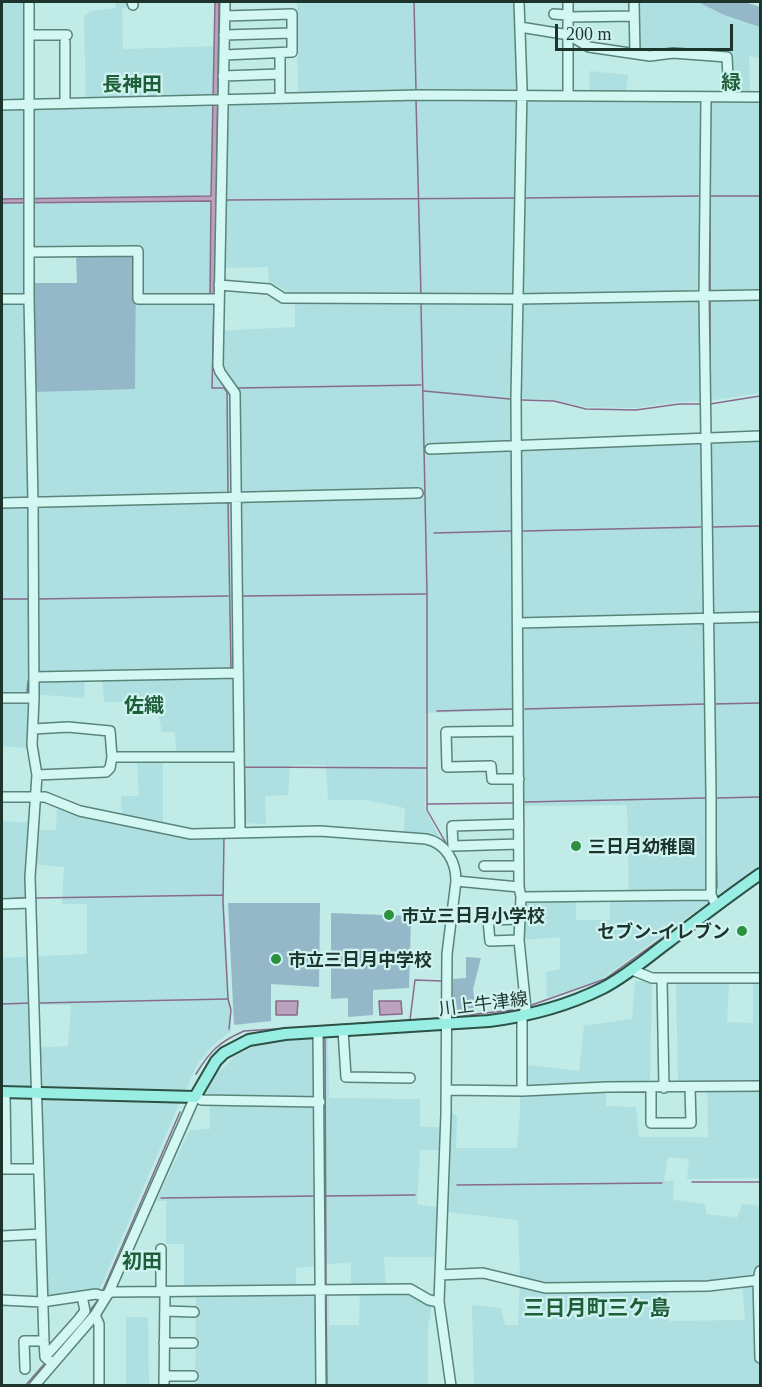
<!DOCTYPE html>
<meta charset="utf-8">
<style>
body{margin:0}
#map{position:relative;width:762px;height:1387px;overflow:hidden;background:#c0ebe7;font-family:Georgia,serif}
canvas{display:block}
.frame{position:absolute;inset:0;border:3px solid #1d342c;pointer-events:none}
.scale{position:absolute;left:555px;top:24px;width:178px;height:27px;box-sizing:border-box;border:3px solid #1d342c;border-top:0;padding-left:8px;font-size:18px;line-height:21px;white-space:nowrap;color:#1d342c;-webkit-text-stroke:4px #cff3f0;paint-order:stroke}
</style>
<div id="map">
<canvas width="762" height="1387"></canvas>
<div class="frame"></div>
<div class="scale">200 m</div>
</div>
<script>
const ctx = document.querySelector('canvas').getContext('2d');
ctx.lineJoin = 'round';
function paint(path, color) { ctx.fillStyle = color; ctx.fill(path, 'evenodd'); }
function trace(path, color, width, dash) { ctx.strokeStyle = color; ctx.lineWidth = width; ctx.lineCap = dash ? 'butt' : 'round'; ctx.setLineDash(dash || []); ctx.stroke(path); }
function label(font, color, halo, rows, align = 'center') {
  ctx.font = font + ' Georgia,"Noto Sans JP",serif'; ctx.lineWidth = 4.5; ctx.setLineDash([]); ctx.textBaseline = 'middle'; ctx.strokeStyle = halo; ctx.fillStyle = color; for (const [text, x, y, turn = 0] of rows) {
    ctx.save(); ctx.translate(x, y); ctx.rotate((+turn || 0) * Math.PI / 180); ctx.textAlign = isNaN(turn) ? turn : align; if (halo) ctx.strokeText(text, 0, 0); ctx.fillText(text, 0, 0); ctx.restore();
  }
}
paint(new Path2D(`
 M115,2H132L130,5L122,9L123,49L220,46L219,103L413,98L760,102V393L707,401L679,402L635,408L585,407L555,400L511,398V451L760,438V865L600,980L547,998L546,972L560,969V937L522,940L523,900L576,901V920H610V899L629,900L627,805L523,806L524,710L425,713V809L440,838L404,833L405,808L366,800H328L326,765H290L288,795L265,796L266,824L244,823L243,756L176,752L175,732H162L156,702H104L102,674H85L84,698L31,694L29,748L2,746V3H26L25,108L86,105L84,16L92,11L116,8ZM136,253L34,391L31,254ZM268,267L269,282L295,295V327L215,331L216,268Z
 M297,2H517L519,92L419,90L298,93Z
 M636,2H698L724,15L760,27V58L749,56L750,93H730L728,55L637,50Z
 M590,71L628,75L626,94L589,93Z
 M137,759L163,761V833L185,838L224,836V900L231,1031L213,1045L197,1065L185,1092L2,1089V958L87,954V904H62L64,867L29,864L28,905H2V821L31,823V830H56L57,805L77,815L122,824L121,796H139ZM33,1005H71L68,1046L34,1048Z
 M635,981L652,982L650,1085H606V1106L636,1107L639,1137H708L707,1084H678L676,983L729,984L727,1022L753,1023V984H760V1178L687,1179L689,1159L668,1157L664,1181H674L673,1200L705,1204L706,1214L737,1218L742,1204L760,1206V1385H474L472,1305L501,1308L505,1325H518L520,1279L518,1220L447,1212L449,1110L457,1117L456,1148H517L520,1113V1064L579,1071L584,1026L632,1019ZM742,1281L745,1320L669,1321L667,1285Z
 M328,1037L329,1098L420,1099V1127H440L439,1150H420L417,1204L439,1208L436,1257H384L386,1286L433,1299L428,1327V1385H195L196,1289L184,1288V1244H166V1201H156L190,1130L210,1129L209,1098L204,1097L217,1073L234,1057L261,1042ZM351,1262V1286L360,1287L359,1325H329V1294L296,1293V1268Z
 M40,1098L180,1102L99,1291L46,1297Z
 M126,1317H148L149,1385H126Z`), '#aedfe1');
paint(new Path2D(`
 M698,2H745L760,7V27L724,15Z
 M76,253H136L135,389L34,392L32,283H77Z
 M228,903H320L319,987L271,984V1021L234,1025Z
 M331,913L411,916L409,988L373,990V1015L348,1017V998L331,999Z
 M466,957L481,958L473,989L476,1012L453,1015V979L466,978Z`), '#95b8c9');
const water = new Path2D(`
 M215,2H219L215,296L210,295L211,201L2,203V199L211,196Z
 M276,1001H298L297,1015H276Z
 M379,1001H401L402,1014L380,1015Z`);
paint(water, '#bba3be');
trace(water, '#896b8b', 1.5);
trace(new Path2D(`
 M414,2L416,90
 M584,49L589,52L606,54
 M416,100L421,296
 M710,196H760
 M523,198L699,196
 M226,200L515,198
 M710,290V139
 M214,302L212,388H224L227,392L228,495
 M421,304L427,593V810L446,843
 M237,388L421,385
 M424,391L510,399
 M710,392V298
 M522,400L554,401L586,409L636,410L679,404H700
 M710,404L760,396
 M228,503L231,668
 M711,527L760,526
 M523,531L701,527
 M434,533L511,531
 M242,596L426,594
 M2,599H30
 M37,599L228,596
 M243,685L245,823
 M27,693L28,681H29
 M714,704L760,703
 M525,709L705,704
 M437,711L513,709
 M244,767L426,768
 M715,787L717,888
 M716,798L760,797
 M525,802L705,798
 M428,804L513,803
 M224,838L223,902L228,999L231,1010L229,1029
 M36,898L223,895
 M2,899L27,898
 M39,1003L227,999
 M2,1004L31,1003
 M529,1006L605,979L711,903
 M449,1017L522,1009
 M410,1020L415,980L442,981V970
 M325,1039L326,1287
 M196,1074C210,1051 219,1042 244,1031L441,1018
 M692,1182H760
 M457,1185L662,1183
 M326,1196L415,1195
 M161,1198L316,1196
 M103,1290L180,1112
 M326,1295L327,1386
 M88,1313L98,1300
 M25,1386L46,1362`), '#896b8b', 1.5);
const minor = new Path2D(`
 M29,2V299L33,502L34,698L32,745L37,775L30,877L44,1341L45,1357L53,1364
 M132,2L133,5
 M225,2L218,366L220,372L235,393L240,831
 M519,2L522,88L516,398L519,887L521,897L519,940L526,1009L522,1017V1091
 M568,2V96
 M634,2L635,53
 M554,14L567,15L568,17L634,16
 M520,27L569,35L589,47L650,56L673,53L727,57L729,97
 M29,35H67
 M224,35L292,33
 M280,53V98
 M224,55L292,52V14L225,16
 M223,76L280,74
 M706,97L704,296L711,792V895L716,905
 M65,103V42
 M2,105L419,95L760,97
 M29,252L138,251V299H219
 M219,285L269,289L283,298L517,299L760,295
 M2,299H29
 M430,449L760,436
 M2,503L418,493
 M518,623L760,617
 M34,677L238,673
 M2,698H34
 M33,729L68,727L110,731L112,757H239
 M518,731L446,732L447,767L491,766L492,779H519
 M37,775L106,772L110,768L112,757
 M2,797H45L80,811L191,834L320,831L426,839C446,843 456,862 456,881L447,954L446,1114L439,1302L429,1300L410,1289L112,1292L103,1296L96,1294L42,1302L2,1300
 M519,824L452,826L453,846L519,844
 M484,866H519
 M456,881L519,887
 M521,897L711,895
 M2,904L31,903
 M519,940L490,941L488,920L520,919
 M632,970L652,978H760
 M662,979L664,1088
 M343,1030L346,1077L410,1078
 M318,1032L321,1386
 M651,1087V1123H691L690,1087
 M446,1090L522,1091L607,1087L760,1086
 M5,1093L6,1169
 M2,1169H39
 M2,1236L40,1234
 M161,1249V1292
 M760,1271L758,1280L760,1358
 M440,1275L483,1273L545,1288L708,1286L760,1280
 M439,1302L451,1386
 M165,1311L194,1312
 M95,1315L99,1324V1386
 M164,1343H193
 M45,1357L78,1320L85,1311L82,1296
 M25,1369L24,1341H44
 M164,1376H193
 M34,1386L95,1315L108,1294L195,1097L202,1100L320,1102
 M164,1386L165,1292`);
const major = new Path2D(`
 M2,1092L195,1097L216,1061L224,1053L249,1040L285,1034L489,1021C529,1016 567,1006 603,988C628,975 649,956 671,940C701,917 730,895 760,874`);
trace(minor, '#598478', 12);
trace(major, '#2d5145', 14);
trace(minor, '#d3f7f3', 9);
trace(major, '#99eee4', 10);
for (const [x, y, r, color] of [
 [576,846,6,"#2c903f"],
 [389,915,6,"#2c903f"],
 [742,931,6,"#2c903f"],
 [276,959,6,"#2c903f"]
]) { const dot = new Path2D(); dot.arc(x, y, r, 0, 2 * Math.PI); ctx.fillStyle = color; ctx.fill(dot); trace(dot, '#cff3f0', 2); }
label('bold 18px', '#1d342c', '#cff3f0', [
 ["三日月幼稚園",588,846],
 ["市立三日月小学校",401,915],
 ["セブン-イレブン",730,931,"right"],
 ["市立三日月中学校",288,959]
], 'left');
label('18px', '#1d342c', '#cff3f0', [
 ["川上牛津線",483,1003,-7]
]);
label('bold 20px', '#1e5e38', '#cff3f0', [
 ["緑",731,81],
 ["長神田",132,83],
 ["佐織",144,704],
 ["初田",142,1260]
]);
label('bold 21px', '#1e5e38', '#cff3f0', [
 ["三日月町三ケ島",597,1307]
]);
</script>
